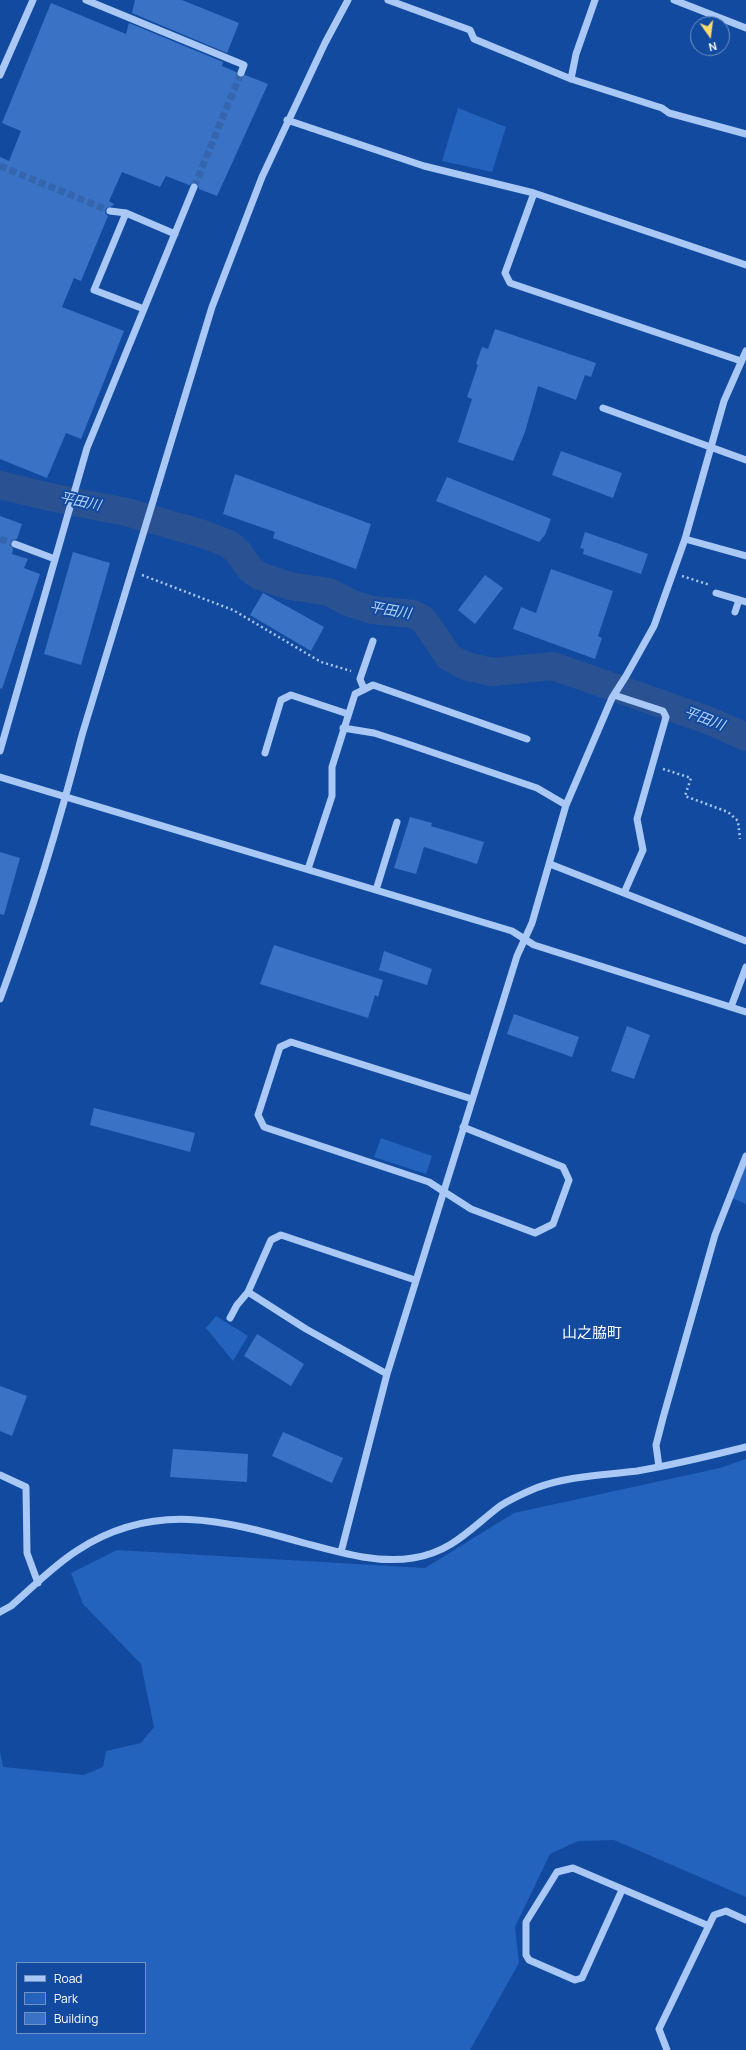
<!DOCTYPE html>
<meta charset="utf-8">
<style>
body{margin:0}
#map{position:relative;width:746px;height:2050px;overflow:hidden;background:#114a9f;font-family:Manrope,sans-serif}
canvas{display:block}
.legend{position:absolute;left:16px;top:1962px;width:130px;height:72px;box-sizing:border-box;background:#114a9f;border:1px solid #7092c5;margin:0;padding:5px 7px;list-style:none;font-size:12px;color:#fff}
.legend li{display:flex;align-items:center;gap:8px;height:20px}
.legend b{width:20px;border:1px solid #7092c5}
.north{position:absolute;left:690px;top:16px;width:40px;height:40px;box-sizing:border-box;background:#114a9f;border:1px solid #7092c5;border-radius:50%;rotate:166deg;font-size:11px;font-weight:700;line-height:16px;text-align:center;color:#fff}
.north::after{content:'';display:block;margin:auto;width:14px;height:18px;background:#ffda6d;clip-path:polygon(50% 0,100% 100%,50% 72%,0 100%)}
</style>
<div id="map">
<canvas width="746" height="2050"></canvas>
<ul class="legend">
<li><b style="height:5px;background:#a9c8f5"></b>Road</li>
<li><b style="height:11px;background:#2463bd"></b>Park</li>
<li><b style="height:11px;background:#3a73c6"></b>Building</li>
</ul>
<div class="north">N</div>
</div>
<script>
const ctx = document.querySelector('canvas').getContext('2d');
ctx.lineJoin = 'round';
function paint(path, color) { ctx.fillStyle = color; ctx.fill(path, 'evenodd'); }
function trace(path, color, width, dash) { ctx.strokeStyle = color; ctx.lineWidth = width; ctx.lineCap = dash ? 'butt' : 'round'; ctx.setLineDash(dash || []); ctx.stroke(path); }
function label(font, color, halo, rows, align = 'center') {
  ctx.font = font + ' Manrope,"Noto Sans JP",sans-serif'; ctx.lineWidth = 4; ctx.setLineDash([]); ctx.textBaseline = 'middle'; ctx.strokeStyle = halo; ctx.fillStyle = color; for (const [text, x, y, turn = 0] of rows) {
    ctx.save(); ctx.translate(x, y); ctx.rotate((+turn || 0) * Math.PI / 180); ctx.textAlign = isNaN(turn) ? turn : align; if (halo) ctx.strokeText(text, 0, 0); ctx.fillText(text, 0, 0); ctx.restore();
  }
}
paint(new Path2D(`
 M458,108L506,127L492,172L442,161Z
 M381,1138L432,1156L426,1174L374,1157Z
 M746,1165V1204L732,1198Z
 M216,1316L248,1336L233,1361L206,1328Z
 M746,1459V1897L614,1840L578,1841L550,1854L515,1927L519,1963L470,2050H0V1751L3,1767L84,1775L103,1767L106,1751L141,1743L154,1727L141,1664L83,1604L71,1573L117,1550L425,1568L514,1513L720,1468ZM17,1963H145V2033H17Z`), '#2463bd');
trace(new Path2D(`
 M0,485L50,497L126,512L203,534L229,544L239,553L250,569L260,576L290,586L329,592L350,603L372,610L413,614L423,619L449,657L465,666L492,672L553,666L710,721L746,737`), '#2a5292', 28);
paint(new Path2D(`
 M135,0H182L239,23L227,53L132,13Z
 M51,3L126,34L129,23L223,62L222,66L236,72L239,78L245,75L268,84L217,196L199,189L198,184L196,182L189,185L166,176L160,187L122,172L109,201L114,204L112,206L106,208L105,213L108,216L81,281L74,278L62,307L124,331L81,439L66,433L47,478L0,459V157L9,161L21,131L2,123Z
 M495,329L596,363L591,377L585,375L576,400L538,386L525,432L513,461L458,442L472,399L467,397L478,365L476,364L482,347L488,349Z
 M561,451L622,473L613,498L552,475Z
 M235,474L371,524L356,569L273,538L275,532L223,514Z
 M447,477L551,519L545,535L539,542L436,501Z
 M0,516L22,524L17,539L12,540L10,543L13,549L12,554L28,559L24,568L40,574L2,689L0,688Z
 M585,532L648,554L641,574L583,554L584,549L580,548Z
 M73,552L110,563L81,665L44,654Z
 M551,569L613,591L598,636L602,638L595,659L513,629L521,607L536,613Z
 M485,575L503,588L475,624L458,610Z
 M263,593L324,627L311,651L250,615Z
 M410,817L432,823L431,826L484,842L477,864L424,847L416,874L394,868Z
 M0,852L20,858L4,915L0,914Z
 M274,945L383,980L378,997L375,995L368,1018L260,984Z
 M384,951L432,969L427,985L379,970Z
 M514,1014L579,1037L572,1057L507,1034Z
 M627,1026L650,1035L634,1079L611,1071Z
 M94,1108L195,1133L190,1152L90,1125Z
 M257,1334L304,1364L291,1386L244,1356Z
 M0,1386L27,1396L12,1436L0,1431Z
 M283,1432L343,1458L332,1483L272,1456Z
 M173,1449L248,1454L247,1482L170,1477Z`), '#3a73c6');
trace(new Path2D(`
 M0,166L110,211
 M194,187L241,73
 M0,539L15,544`), '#3565ad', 7, [7, 3.5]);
trace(new Path2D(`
 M142,575L233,610L321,662L351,671
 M682,576L710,585
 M663,769L691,778L685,796L728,812L738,821L740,839`), '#a9c8f5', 2.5, [2, 3]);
trace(new Path2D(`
 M86,0L244,65L241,73
 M388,0L470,30L474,39L571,79L662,108L669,113L746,134
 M674,0L746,28
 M0,75L33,0
 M571,79L576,54L595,0
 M287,120L424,166L534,193L746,265
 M534,193L505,273L510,283L741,361
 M110,211L126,213
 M144,309L94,290L126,213L175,234
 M603,408L746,460
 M685,539L746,556
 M15,544L55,559
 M716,593L746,602
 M735,612L739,600
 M364,689L360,679L373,641
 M614,695L663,711L666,717L637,819L643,850L624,893
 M343,728L374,733L405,743L537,788L566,805
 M0,751L87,448L194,187
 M265,753L281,700L291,695L348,714
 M0,777L512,931L534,945L746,1012
 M550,864L746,941
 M308,869L332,796V767L355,694L373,685L527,739
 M376,890L397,822
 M0,999C32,913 59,824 82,735L212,307L262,177L325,43L348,0
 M731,1007L746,967
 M463,1127L563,1167L569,1180L553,1224L535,1233L471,1209L429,1182L264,1127L258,1115L280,1047L291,1042L472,1099
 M248,1292L306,1329L387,1374
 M230,1318L237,1305L248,1292L271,1240L281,1235L415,1280
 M659,1467L656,1445L663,1418L715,1235L746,1156
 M0,1475L26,1487L27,1553L38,1583
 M341,1552L387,1374L517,956L532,923L566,805L612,698L626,676L654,626L685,539L724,401L746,351
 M0,1612L11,1606C33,1587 54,1565 78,1550C154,1501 223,1520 304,1543C338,1552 377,1564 413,1558C452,1552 471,1528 500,1506C511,1499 524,1493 536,1488C567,1476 604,1475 637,1471C674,1465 710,1456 746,1447
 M622,1890L582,1978L575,1980L529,1960L526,1955V1922L557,1872L573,1868L709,1926
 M667,2050L659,2029L714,1915L726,1911L746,1920`), '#a9c8f5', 7);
label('italic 14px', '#b6d3fb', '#114a9f', [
 ["平田川",80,502,12],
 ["平田川",390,611,10],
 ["平田川",704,719,21]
]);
label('15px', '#fff', '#114a9f', [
 ["山之脇町",592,1334]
]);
</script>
